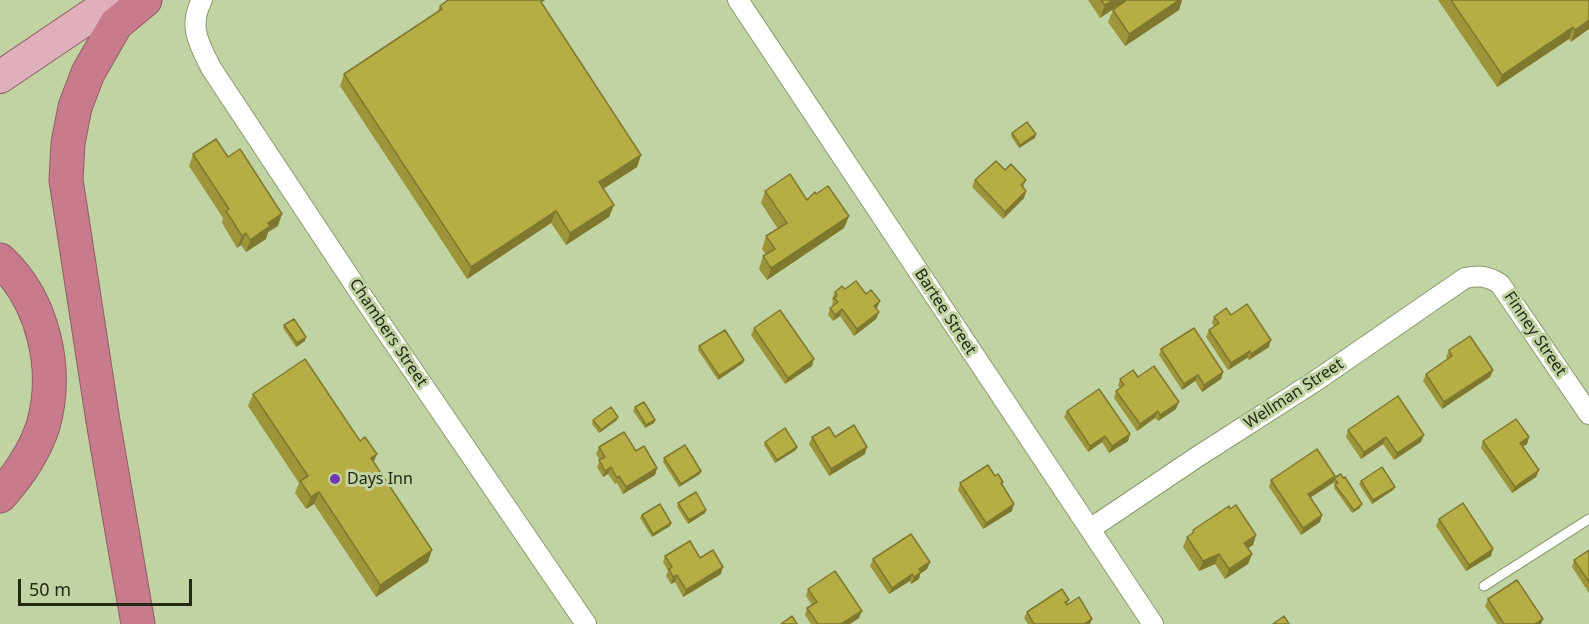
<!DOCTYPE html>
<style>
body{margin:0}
#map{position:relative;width:1589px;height:624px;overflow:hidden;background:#c2d3a3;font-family:"Noto Sans",sans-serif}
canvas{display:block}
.scale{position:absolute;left:18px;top:579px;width:174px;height:27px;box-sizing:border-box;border:3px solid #222815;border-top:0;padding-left:8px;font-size:18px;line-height:21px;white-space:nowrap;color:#222815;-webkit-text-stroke:4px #c2d3a3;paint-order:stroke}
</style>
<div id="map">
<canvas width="1589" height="624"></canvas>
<div class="scale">50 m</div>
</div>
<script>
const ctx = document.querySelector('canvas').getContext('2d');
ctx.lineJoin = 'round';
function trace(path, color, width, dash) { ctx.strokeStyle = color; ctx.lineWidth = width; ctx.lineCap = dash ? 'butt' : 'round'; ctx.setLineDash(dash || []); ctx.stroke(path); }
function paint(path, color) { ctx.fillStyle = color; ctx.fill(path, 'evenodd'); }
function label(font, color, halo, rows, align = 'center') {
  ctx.font = font + ' "Noto Sans",sans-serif'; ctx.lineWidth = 6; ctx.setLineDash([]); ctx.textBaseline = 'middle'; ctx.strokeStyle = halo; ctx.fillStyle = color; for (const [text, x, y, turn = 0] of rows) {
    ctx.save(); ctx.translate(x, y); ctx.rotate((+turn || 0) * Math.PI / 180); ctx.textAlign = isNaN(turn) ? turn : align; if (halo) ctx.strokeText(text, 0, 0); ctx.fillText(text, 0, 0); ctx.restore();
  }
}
const service = new Path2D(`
 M1484,586L1589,519`);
const minor = new Path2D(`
 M202,0C188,26 199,44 211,68L360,293L586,624
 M738,0L1153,624
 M1090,529L1197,457L1317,380L1465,278C1479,275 1488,276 1500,284L1589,414`);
const primary = new Path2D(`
 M0,77L114,0`);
const motorway = new Path2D(`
 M0,260C44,301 59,370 43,426C34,453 19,475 0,496
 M138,624L103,421L66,180L68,143L75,107L88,73L116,24L145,0`);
trace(service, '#899a6c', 11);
trace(minor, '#899a6c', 22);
trace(primary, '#8f5e64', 34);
trace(motorway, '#8f5e64', 35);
trace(service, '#fff', 9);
trace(minor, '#fff', 20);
trace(primary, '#dfb0bb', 32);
trace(motorway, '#c97b8e', 33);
paint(new Path2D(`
 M1088,0H1127L1100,18Z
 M1127,0H1182L1179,10L1125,46L1108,22L1113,10Z
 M1438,0H1589L1571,42L1569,39L1497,87Z
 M543,5L641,155L637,167L603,189L614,205L609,217L566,245L551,223L467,279L340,86L344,74L437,12L440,6Z
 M1012,133L1035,138L1019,148L1011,136Z
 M193,154L228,157L278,226L268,232L266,239L246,252L241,245L237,248L222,223L223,218L189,166Z
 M1005,170L1026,180L1023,188L1026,191L1024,198L1003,219L972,187L975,180Z
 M765,191L807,200L816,194L849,216L844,228L767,280L759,269L763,256L766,255L762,249L766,236L778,229L761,203Z
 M845,289L877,308L876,309L879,312L876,319L854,336L840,316L833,321L828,315L830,308L833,306L832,305L833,301L832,299L835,292Z
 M1231,315L1269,347L1249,360L1247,358L1228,370L1206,337L1209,330L1214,326L1212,323L1214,317Z
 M284,325L305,341L296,347L283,328Z
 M754,328L812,366L785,384L751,335Z
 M699,346L743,363L718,380L698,350Z
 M1161,349L1223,372L1221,379L1202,392L1195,381L1182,390L1159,355Z
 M1449,350L1493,370L1490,377L1442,409L1423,381L1426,374L1447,359L1446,357Z
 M1138,377L1176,409L1158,421L1155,418L1137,431L1114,398L1116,391L1120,388L1118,386L1120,379Z
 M253,394L374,462L428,562L376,597L314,504L306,509L295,493L299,483L248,406Z
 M635,407L655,420L654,423L645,428L633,411Z
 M1067,411L1130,434L1128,441L1109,453L1102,442L1088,452L1064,417Z
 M593,420H617L599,433L592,424Z
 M1348,430L1421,442L1394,460L1383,444L1361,459L1346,437Z
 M812,437H835L865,454L829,476L809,444Z
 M1529,437L1527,444L1523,446L1539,470L1536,477L1512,493L1481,448L1483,441Z
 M765,442L796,450L775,463L764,445Z
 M599,447L636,451L657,468L655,475L623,494L617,483L615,484L608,474L603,477L597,467L600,460L596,454Z
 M664,458L701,471L700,474L679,487L663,462Z
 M995,476L1003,482L1002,485L1012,511L983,529L958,490L960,483Z
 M1334,478L1360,508L1352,513L1334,488L1335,485L1333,482L1310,498L1322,515L1320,522L1301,535L1269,487L1271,480Z
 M1361,481L1395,487L1393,490L1372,504L1359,484Z
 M678,503L705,513L688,524L677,507Z
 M1230,509L1256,535L1253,545L1248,548L1252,554L1248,564L1225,579L1215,564L1199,571L1183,547L1187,537L1192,534L1193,530Z
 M642,515L671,523L670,526L652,537L640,518Z
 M1439,519L1491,556L1466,571L1436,526Z
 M1589,550V593L1572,567L1574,560Z
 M665,556L700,558L721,574L683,597L675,582L671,584L666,576L668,571L663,562Z
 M873,559L930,562L927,569L920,574L919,579L911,584L910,581L889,594L870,566Z
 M808,589L859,618L850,624H811L805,615L807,608L812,605L806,596Z
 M1488,599L1541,624H1497L1485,606Z
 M1069,600L1067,605L1090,624H1028L1024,618L1027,612Z`), '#9d953a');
paint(new Path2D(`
 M1113,0H1127L1100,18L1105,5Z
 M1179,0H1182L1179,10L1125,46L1129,34Z
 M1589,20V29L1571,42L1575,30Z
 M1573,27L1569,39L1497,87L1502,75Z
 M1036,134L1035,138L1019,148L1020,145Z
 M641,155L637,167L595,194L599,182Z
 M1026,191L1024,198L1003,219L1005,212Z
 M614,205L609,217L566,245L570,233Z
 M556,211L551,223L467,279L471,267Z
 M282,214L278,226L268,232L266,239L246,252L250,240L268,223Z
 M849,216L844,228L767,280L771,268Z
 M246,233L241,245L237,248L242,236Z
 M880,301L877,308L871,312L874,306Z
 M842,309L840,316L833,321L835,315Z
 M879,312L876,319L854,336L857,329Z
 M306,337L305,341L296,347L297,343Z
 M1271,340L1269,347L1249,360L1251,354Z
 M1250,351L1247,358L1228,370L1231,363Z
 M814,359L812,366L785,384L788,378Z
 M744,360L743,363L718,380L719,376Z
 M1493,370L1490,377L1442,409L1444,402Z
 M1223,372L1221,379L1202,392L1204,385Z
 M1198,375L1195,381L1182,390L1184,384Z
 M1179,402L1176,409L1158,421L1160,415Z
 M1158,411L1155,418L1137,431L1140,424Z
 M618,417L617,420L599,433L601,430Z
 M655,420L654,423L645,428L646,425Z
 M1130,434L1128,441L1109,453L1112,446Z
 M1424,435L1421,442L1394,460L1397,453Z
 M1105,436L1102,442L1088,452L1090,446Z
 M1386,437L1383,444L1361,459L1364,452Z
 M1529,437L1527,444L1518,450L1520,443Z
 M797,447L796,450L775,463L777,460Z
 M867,447L865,454L829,476L831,469Z
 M377,454L372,466L371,458Z
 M611,467L608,474L603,477L605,471Z
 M657,468L655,475L623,494L626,487Z
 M1539,470L1536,477L1512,493L1515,487Z
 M701,471L700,474L679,487L681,484Z
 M1335,476L1333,483L1305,501L1308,494Z
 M1395,487L1393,490L1372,504L1373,500Z
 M319,492L314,504L306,509L311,497Z
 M1014,504L1012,511L983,529L986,523Z
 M1362,504L1360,508L1352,513L1354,510Z
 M706,510L705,513L688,524L689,520Z
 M1322,515L1320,522L1301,535L1303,528Z
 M671,523L670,526L652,537L653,534Z
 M1256,535L1253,545L1241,553L1244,543Z
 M1493,549L1491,556L1466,571L1469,565Z
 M432,550L428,562L376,597L380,585Z
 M1219,554L1215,564L1199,571L1203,561Z
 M1252,554L1248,564L1225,579L1229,569Z
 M930,562L927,569L920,574L919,579L911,584L914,577L919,569Z
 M723,567L721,574L683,597L686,590Z
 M912,574L910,581L889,594L892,588Z
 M677,575L675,582L671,584L673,577Z
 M862,611L859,618L850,624H841Z
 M1092,619L1090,624H1084Z
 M1543,619L1541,624H1535Z`), '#7f7930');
const building = new Path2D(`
 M448,0H544L541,2L641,155L599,182L614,205L570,233L556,211L471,267L344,74L442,9L440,6Z
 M1101,0H1113L1105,5Z
 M1127,0H1179L1129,34L1113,10Z
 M1451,0H1589V20L1575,30L1573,27L1502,75Z
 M1027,122L1036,134L1020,145L1012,133Z
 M216,139L228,157L240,149L282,214L268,223L270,226L250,240L246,233L242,236L226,211L229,209L193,154Z
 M996,161L1005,170L1011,164L1026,180L1021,185L1026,191L1005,212L975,180Z
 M790,174L807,200L815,192L816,194L828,186L849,216L771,268L763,256L775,249L766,236L787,223L765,191Z
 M856,281L866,294L871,290L880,301L874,306L879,312L857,329L842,309L835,315L830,308L838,302L834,298L837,296L835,292L842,286L845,289Z
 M1247,304L1271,340L1251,354L1250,351L1231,363L1209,330L1219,323L1214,317L1226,308L1231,315Z
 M780,310L814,359L788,378L754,328Z
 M294,319L306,337L297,343L284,325Z
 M1194,328L1223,372L1204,385L1198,375L1184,384L1161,349Z
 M725,330L744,360L719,376L699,346Z
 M1470,336L1493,370L1444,402L1426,374L1452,356L1449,350Z
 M305,359L360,441L365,437L377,454L371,458L432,550L380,585L319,492L311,497L300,481L308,476L253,394Z
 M1154,366L1179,402L1160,415L1158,411L1140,424L1116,391L1124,385L1120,379L1133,370L1138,377Z
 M1099,389L1130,434L1112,446L1105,436L1090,446L1067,411Z
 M1398,396L1424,435L1397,453L1386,437L1364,452L1348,430Z
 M644,402L655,420L646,425L635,407Z
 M611,407L618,417L601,430L593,420Z
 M1516,419L1529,437L1520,443L1539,470L1515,487L1483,441Z
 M854,425L867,447L831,469L812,437L829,427L835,437Z
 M785,428L797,447L777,460L765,442Z
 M624,432L636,451L644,446L657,468L626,487L619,476L617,478L611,467L605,471L599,460L605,457L599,447Z
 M685,445L701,471L681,484L664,458Z
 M1317,449L1335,476L1308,494L1322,515L1303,528L1271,480Z
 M988,465L995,476L998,474L1003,482L1001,483L1014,504L986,523L960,483Z
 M1382,467L1395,487L1373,500L1361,481Z
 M1341,474L1343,478L1345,477L1362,504L1354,510L1335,485L1338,483L1334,478Z
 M696,492L706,510L689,520L678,503Z
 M1463,503L1493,549L1469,565L1439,519Z
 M660,504L671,523L653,534L642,515Z
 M1236,505L1256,535L1244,543L1252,554L1229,569L1219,554L1203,561L1187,537L1194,532L1193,530L1229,506L1230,509Z
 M911,534L930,562L919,569L921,572L914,577L912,574L892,588L873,559Z
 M690,541L700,558L713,550L723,567L686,590L677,575L673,577L669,569L672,567L665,556Z
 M1589,550V582L1574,560Z
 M835,571L862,611L841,624H818L807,608L817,602L808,589Z
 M1517,580L1543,619L1535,624H1504L1488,599Z
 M1062,589L1069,600L1065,602L1067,605L1079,597L1092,619L1084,624H1034L1027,612Z
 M792,616L797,624H781Z
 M1284,616L1289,624H1273Z`);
paint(building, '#b6ad44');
trace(building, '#7f7930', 1.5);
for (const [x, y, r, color] of [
 [335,479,6,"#7337ac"]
]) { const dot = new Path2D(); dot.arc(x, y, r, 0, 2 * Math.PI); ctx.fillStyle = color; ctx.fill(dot); trace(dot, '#c2d3a3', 2); }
label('16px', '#222815', '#c2d3a3', [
 ["Bartee Street",945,312,57],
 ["Chambers Street",388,333,56],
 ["Finney Street",1535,334,56],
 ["Wellman Street",1294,394,-33]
]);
label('16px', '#222815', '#c2d3a3', [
 ["Days Inn",347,479]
], 'left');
</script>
